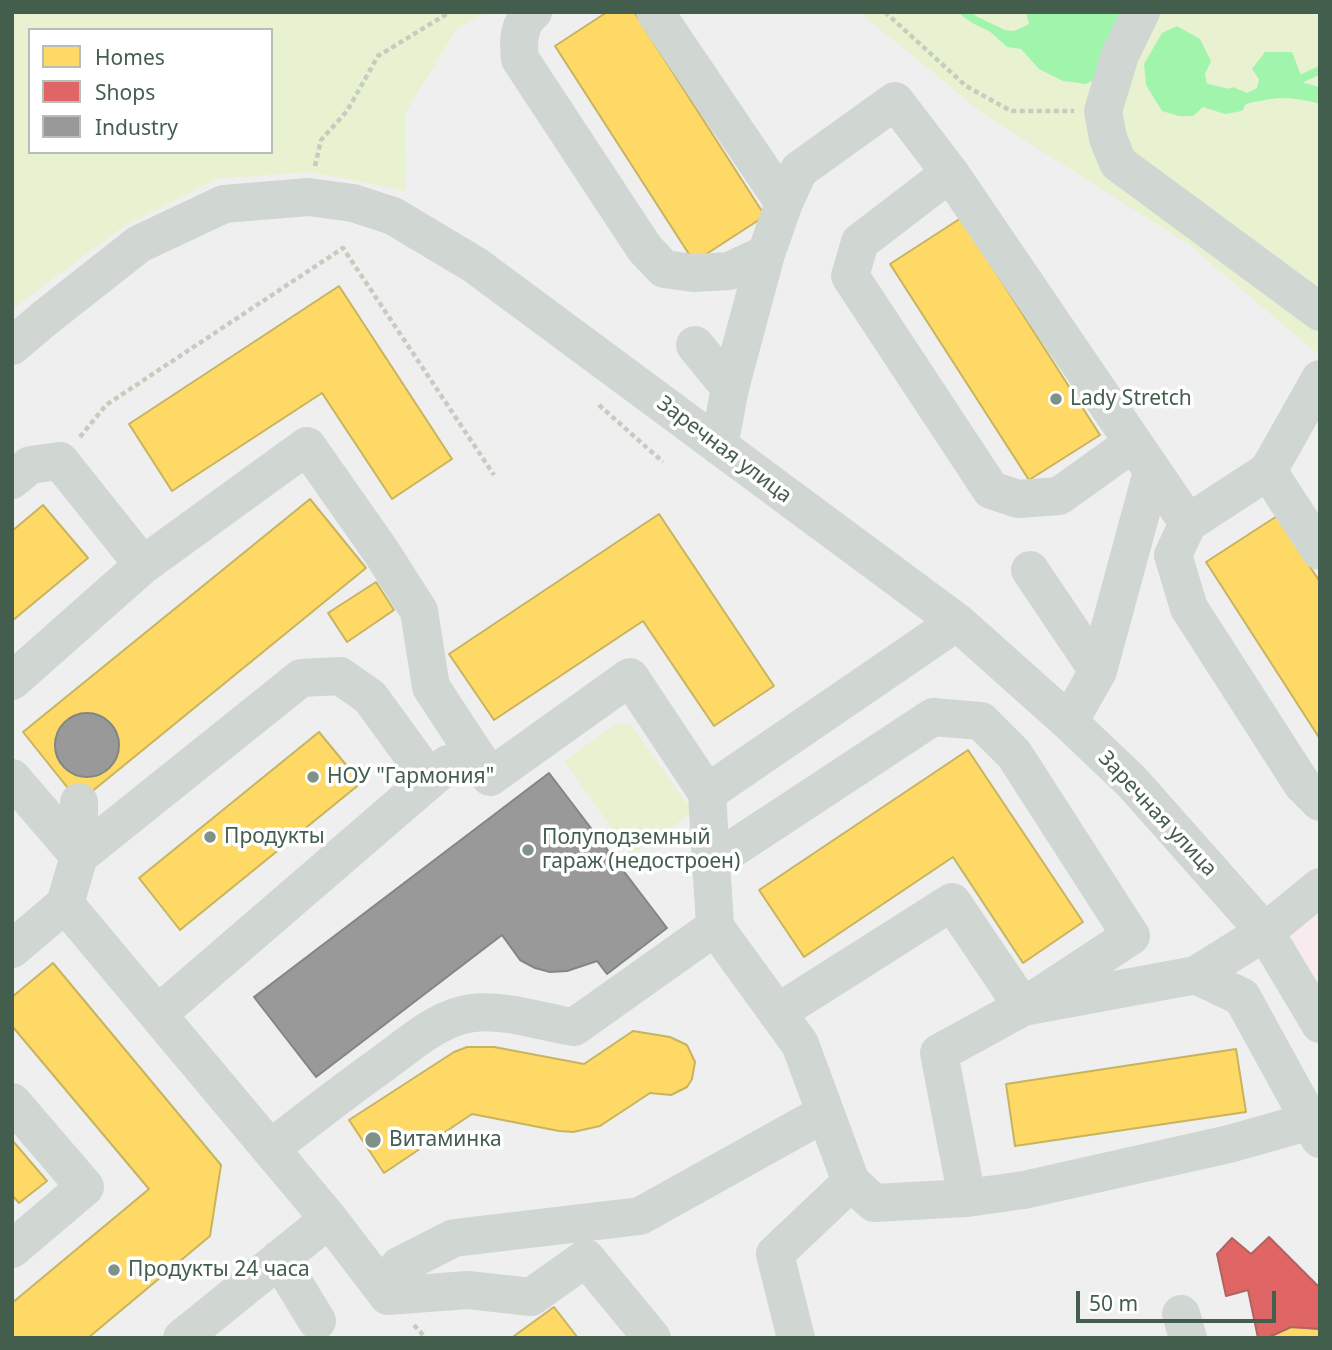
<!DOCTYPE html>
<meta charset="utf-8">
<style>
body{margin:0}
#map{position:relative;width:1332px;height:1350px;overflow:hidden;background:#f0eff0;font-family:"Noto Sans",sans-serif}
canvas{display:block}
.frame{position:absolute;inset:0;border:14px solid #445e4e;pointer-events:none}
.legend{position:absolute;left:28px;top:28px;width:245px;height:126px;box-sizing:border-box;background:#fff;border:2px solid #b4bfb8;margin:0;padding:9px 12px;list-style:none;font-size:21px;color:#445e4e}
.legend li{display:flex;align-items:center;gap:14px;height:35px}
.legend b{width:35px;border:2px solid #b4bfb8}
.scale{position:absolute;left:1076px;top:1291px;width:200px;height:32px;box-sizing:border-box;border:4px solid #445e4e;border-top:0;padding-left:9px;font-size:21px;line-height:24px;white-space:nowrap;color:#445e4e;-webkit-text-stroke:5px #fff;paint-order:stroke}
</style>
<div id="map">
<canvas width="1332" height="1350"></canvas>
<div class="frame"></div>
<ul class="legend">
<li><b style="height:19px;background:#ffd966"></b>Homes</li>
<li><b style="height:19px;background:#e06666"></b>Shops</li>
<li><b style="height:19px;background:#999"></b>Industry</li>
</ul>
<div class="scale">50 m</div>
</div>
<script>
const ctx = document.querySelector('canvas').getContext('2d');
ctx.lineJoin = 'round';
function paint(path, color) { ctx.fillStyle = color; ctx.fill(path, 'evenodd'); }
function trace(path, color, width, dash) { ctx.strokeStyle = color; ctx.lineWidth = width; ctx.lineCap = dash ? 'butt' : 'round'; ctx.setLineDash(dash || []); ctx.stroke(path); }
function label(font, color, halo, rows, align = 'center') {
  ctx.font = font + ' "Noto Sans",sans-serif'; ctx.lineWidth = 7; ctx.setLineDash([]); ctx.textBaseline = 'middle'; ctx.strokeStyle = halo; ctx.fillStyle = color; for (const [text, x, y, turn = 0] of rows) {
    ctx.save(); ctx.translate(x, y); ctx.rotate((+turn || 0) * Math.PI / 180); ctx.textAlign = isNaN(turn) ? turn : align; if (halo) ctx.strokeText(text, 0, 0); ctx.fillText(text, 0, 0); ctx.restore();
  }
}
paint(new Path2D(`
 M1320,905V990L1289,933Z`), '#f8eaef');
paint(new Path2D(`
 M12,12H489L457,28L405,114L406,191L311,172L217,179L127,224L31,295L12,310ZM30,30H271V152H30Z
 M859,12H1026L1029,24L1014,31L987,29L1007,47L1021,49L1039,69L1135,12H1320V87L1259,79L1257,88L1246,93L1233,87L1219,94L1208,88L1205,74L1157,101L1162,111L1203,107L1225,113L1241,111L1246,104C1277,97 1289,95 1320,104V356L1188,244L985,115Z
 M617,723L631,725L693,812L631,856L564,761Z`), '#e8f2d1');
paint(new Path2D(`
 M1026,12H1135L1099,77L1086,84L1063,81L1039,69L1021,49L1007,47L986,28L1014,31L1029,24Z
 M1177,26L1200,39L1211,61L1205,74L1208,88L1219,94L1233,87L1247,93L1257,88L1259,79L1252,69L1265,52H1292L1304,83L1320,87V104C1289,96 1277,97 1246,104L1242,111L1225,114L1203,107L1193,116H1179L1162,111L1146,85L1144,64L1162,33Z`), '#a1f4ab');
const homes = new Path2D(`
 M607,12H634L765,216L694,262L555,46Z
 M961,218L1100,435L1029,480L890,264Z
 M339,286L452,459L392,499L322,393L172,491L129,424Z
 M310,499L366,568L79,802L23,732Z
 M43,505L88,558L12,621V531Z
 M659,514L774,686L714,726L643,621L494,720L449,654Z
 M1277,516L1320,582V739L1206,562Z
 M376,582L394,610L347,642L328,613Z
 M319,732L361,783L180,930L139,878Z
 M968,750L1083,922L1023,963L953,857L804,957L759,890Z
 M53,963L221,1165L210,1236L88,1338H12V1303L149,1189L12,1026V997Z
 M633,1031L670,1037L687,1045L695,1062L692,1079L687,1087L671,1095L650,1093L600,1126L573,1132L559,1131L472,1114L384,1173L349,1120L454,1052L467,1047H494L584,1064Z
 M1236,1049L1246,1112L1015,1146L1006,1084Z
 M12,1140L47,1181L19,1203L12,1195Z
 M554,1307L578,1338H516L514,1336Z
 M1291,1327L1320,1329V1338H1267Z`);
paint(homes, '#ffd966');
trace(homes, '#c7b45f', 2);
const shops = new Path2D(`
 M1269,1237L1320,1288V1329L1291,1327L1267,1338H1258L1248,1290L1226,1296L1217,1254L1232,1238L1251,1254Z`);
paint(shops, '#e06666');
trace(shops, '#b1645f', 2);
const industry = new Path2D(`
 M55 745a32 32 0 1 1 64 0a32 32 0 1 1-64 0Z
 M549,773L667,928L607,974L597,961L567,971L550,972L535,968L520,960L502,935L316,1077L254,997Z`);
paint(industry, '#999');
trace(industry, '#808782', 2);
trace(new Path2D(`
 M964,12L975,20L1004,34
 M1294,82L1320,70
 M1200,84L1203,87L1234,94`), '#a1f4ab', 8);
trace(new Path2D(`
 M885,12L966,86L1011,111H1074
 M315,166L321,140L347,111L378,56L450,12
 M599,405L663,462
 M80,437L106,405L343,248L494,475
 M414,1325L426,1338`), '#c4cdbe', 4.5, [5, 3.5]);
trace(new Path2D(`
 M533,12C518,23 518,42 520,59L645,249L664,269L693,273L729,271L766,254L784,203L799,170L895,101L950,173
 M655,12L784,203
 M1141,12L1120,55L1103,111L1108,138L1118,163L1320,312
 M695,345L730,388
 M12,346L45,318L139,244L224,204L308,197L353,203L393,216L475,265L957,622L1069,722L1132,782L1265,932L1320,1024
 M1133,443L1059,496L1018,499L991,490L850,276L860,242L950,173L1188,523
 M719,446L730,388L766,254
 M1268,471L1320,379
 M12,480L30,465L60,461L143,565
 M1320,551L1268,471L1188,523L1173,555L1189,608L1302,784L1320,802
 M1030,570L1098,671
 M12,681L143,565L307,446L380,550L419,611L431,687L490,777L630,677L707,793L957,622
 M1069,722L1098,671L1152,472
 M12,778L79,856L301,678L340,676L370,697L429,778
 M707,793L715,927L800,1044L851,1182L775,1254L796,1338
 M711,863L933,717L981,721L1014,754L1131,936L1023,1007L952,902L777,1013
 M65,904L329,1219L182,1338
 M12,949L65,904L79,856V802
 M1196,975L1242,997L1320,1139
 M158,1014L448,764
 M12,1102L85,1187L12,1249
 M270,1149C307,1120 343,1092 381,1065C409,1045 438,1017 473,1013C505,1009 542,1022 574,1027L715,927
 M851,1182L874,1203L967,1198L1024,1190L1229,1144L1311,1121L1320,1116
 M967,1198L939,1053L1023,1007L1196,975L1265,932L1320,887
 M329,1219L388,1296L468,1290L531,1297L586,1258L652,1338
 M279,1259L317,1321
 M388,1296L399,1266L454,1238L640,1216L825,1113
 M1181,1314L1188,1338`), '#d0d6d2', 38);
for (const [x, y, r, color] of [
 [1056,399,7,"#809187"],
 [313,777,7,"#809187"],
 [210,837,7,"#809187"],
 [528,850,7,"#809187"],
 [373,1140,9,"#809187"],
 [114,1270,7,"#809187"]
]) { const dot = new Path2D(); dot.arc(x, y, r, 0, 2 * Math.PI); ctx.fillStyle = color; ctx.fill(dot); trace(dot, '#fff', 2.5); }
label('21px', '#445e4e', '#fff', [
 ["Lady Stretch",1070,399],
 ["НОУ \"Гармония\"",327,777],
 ["Продукты",224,837],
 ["Полуподземный",542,838],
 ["гараж (недостроен)",542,862],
 ["Витаминка",389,1140],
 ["Продукты 24 часа",128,1270]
], 'left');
label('21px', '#445e4e', '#fff', [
 ["Заречная улица",724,450,37],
 ["Заречная улица",1157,814,47]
]);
</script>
